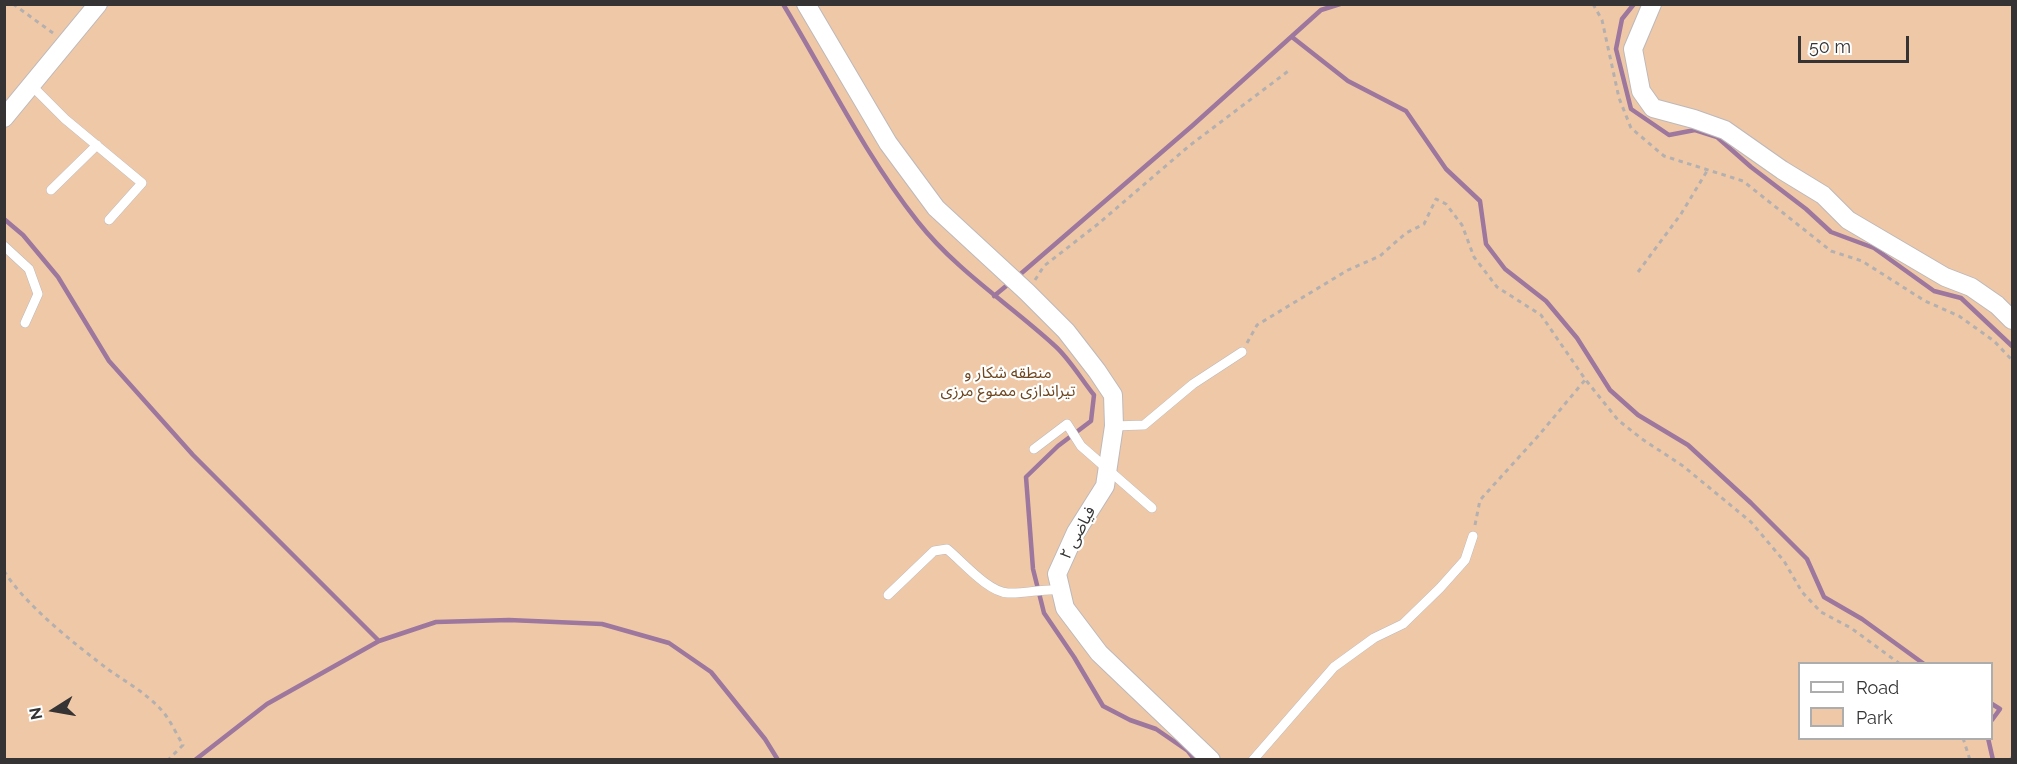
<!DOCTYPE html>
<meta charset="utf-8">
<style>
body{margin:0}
#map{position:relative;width:2017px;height:764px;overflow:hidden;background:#fdf7f7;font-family:Raleway,sans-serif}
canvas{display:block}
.frame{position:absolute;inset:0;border:6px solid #353333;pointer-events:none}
.legend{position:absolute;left:1798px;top:662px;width:195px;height:78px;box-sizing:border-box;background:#fff;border:2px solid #aeadad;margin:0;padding:8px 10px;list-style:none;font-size:18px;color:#353333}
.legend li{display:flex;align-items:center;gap:12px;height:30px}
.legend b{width:30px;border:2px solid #aeadad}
.north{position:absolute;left:24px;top:680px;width:60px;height:60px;-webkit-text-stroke:4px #fff;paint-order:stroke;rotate:259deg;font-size:16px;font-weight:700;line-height:24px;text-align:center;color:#353333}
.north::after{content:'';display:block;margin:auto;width:21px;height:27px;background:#353333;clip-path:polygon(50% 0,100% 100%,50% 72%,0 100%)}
.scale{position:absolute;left:1798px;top:36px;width:111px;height:27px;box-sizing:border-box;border:3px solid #353333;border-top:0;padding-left:8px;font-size:18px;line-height:21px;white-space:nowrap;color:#353333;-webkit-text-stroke:4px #fff;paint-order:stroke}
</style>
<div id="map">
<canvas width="2017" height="764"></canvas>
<div class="frame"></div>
<ul class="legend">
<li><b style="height:8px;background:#fff"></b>Road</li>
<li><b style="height:16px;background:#efc9a7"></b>Park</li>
</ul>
<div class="north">N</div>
<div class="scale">50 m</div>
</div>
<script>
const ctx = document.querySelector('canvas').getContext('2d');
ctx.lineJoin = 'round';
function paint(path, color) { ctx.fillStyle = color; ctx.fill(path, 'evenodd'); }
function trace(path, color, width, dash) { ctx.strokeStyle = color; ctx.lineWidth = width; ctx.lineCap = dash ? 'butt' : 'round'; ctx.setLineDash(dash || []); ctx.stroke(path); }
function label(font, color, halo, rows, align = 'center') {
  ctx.font = font + ' Raleway,"Noto Sans Arabic",sans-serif'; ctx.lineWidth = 4.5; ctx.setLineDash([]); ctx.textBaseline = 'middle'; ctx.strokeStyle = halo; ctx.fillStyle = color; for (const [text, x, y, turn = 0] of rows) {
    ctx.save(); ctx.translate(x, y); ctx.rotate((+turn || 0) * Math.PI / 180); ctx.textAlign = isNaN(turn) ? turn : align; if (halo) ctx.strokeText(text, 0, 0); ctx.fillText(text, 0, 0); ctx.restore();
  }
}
paint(new Path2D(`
 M4,5H2012V759H5ZM1800,664H1992V738H1800Z`), '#efc9a7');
trace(new Path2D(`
 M783,4C827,77 865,155 918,222C956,270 1009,304 1054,345C1069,358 1081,379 1094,395L1091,421L1058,446L1026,477L1033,569L1044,613L1074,657L1103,706L1130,720L1156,729L1188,751L1195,760
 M1634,4L1622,19L1616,49L1631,109L1669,135L1695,130L1717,137L1751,167L1806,209L1831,232L1874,248L1934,291L1961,298L2012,346
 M1292,37L1348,81L1406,111L1446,169L1480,201L1486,244L1505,269L1546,301L1577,338L1610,390L1638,415L1688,445L1751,503L1807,559L1824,597L1862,619L1924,664
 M4,219L23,235L58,277L109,361L193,455L379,641
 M1017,277L1192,126L1321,10L1340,4
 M994,296L1011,282
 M1992,704L2000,709L1992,720
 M1988,738L1993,760
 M195,760L267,704L379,641L436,622L509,620L602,624L669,643L711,672L765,739L778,760`), '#9d779d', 4.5);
const service = new Path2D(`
 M31,85L65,119L142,183L109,220
 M51,190L97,145
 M4,246L29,269L38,294L25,323
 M1114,426L1144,425L1193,384L1242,352
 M1034,449L1067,424L1081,446L1152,508
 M888,595L934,551L947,549C963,562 988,592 1008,593C1026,594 1043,588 1061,590
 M1253,760L1334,667L1374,638L1403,624L1440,588L1465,560L1473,536`);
const minor = new Path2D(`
 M806,4L888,143L936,208L1027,292L1066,331L1097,371L1113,395L1114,426L1105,486L1076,532L1057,574L1065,608L1099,653L1211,760
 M1652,4L1633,49L1641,91L1653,108L1694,119L1725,130L1782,170L1823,195L1848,220L1945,277L1971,287L1997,305L2012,320
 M4,118L98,4`);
trace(service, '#beb8b9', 10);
trace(minor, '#beb8b9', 20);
trace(new Path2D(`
 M13,4L53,33
 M1593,4L1602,20L1619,98L1631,128L1664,156L1743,181L1831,251L1862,261L1925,301L1959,316L1994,341L2012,360
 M1638,272L1681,214L1707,171
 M1035,280L1044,266L1098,224L1189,146L1291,69
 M1247,343L1257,325L1348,270L1380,256L1406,233L1424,224L1436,199L1446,204L1462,225L1474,257L1497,287L1541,315L1585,379L1618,420L1642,439L1683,466L1751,522L1784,561L1802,592L1821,612L1851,628L1900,664
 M1475,525L1480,500L1539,435L1585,380
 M4,571C26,606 76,645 109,670C128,683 149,695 164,713C171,722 177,735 183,745L168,760
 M1963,738L1970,760
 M2010,760L2012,757`), '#b5b0b0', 3, [4.5, 4.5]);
trace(service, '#fff', 9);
trace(minor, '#fff', 18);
label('16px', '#6e4720', '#fff', [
 ["منطقه شکار و",1008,373],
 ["تیراندازی ممنوع مرزی",1008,391]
]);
label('16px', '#353333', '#fff', [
 ["فیاضی ۲",1078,533,-62]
]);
</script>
